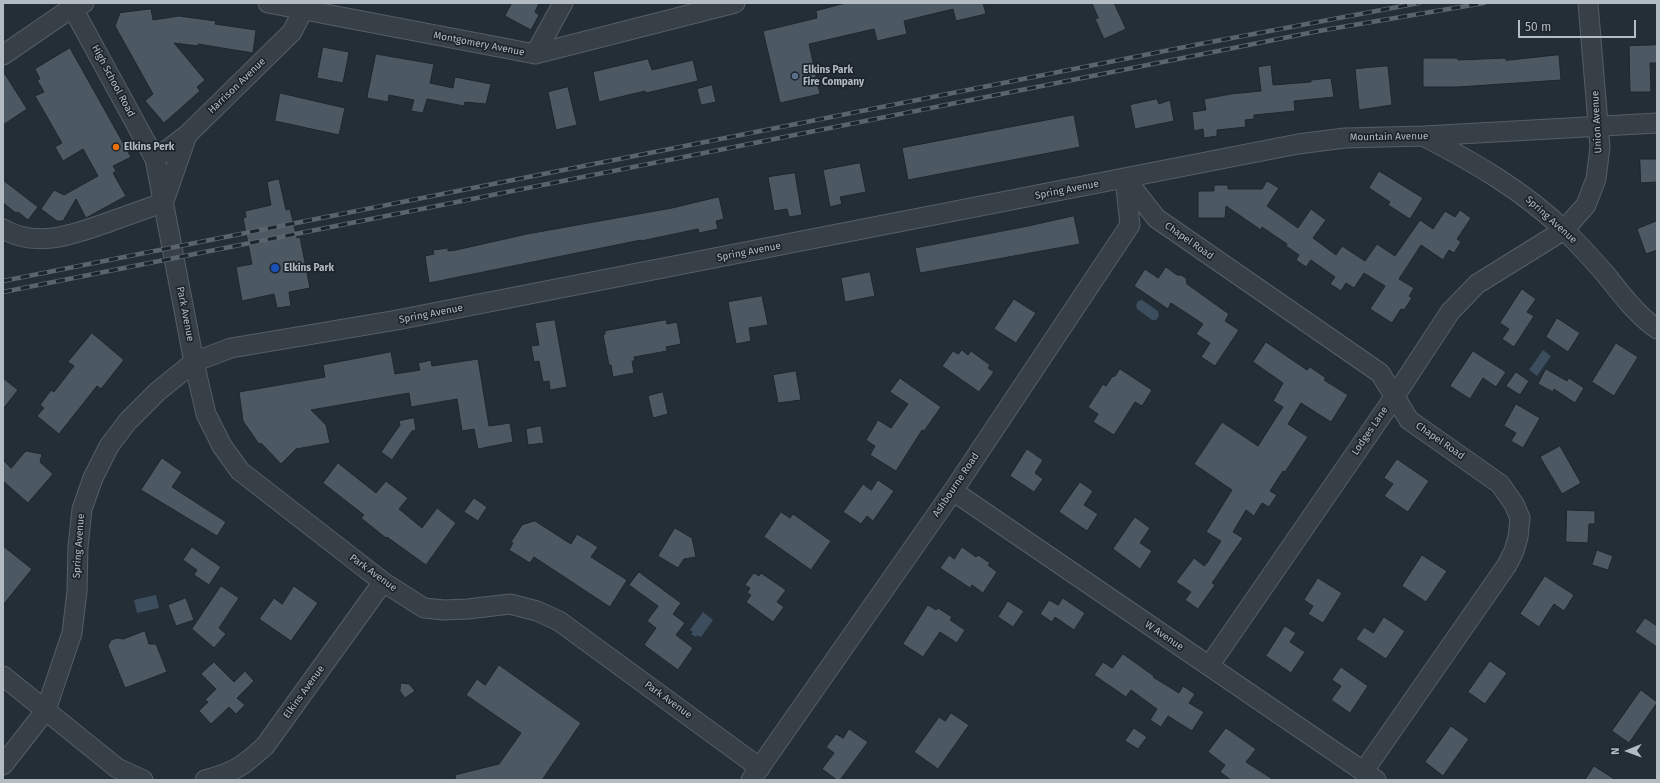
<!DOCTYPE html>
<style>
body{margin:0}
#map{position:relative;width:1660px;height:783px;overflow:hidden;background:#242e37;font-family:"Fira Sans",sans-serif}
canvas{display:block}
.frame{position:absolute;inset:0;border:4px solid #b3bbc3;pointer-events:none}
.north{position:absolute;left:1608px;top:731px;width:40px;height:40px;-webkit-text-stroke:3px #1d252c;paint-order:stroke;rotate:269deg;font-size:11px;font-weight:700;line-height:16px;text-align:center;color:#b3bbc3}
.north::after{content:'';display:block;margin:auto;width:14px;height:18px;background:#b3bbc3;clip-path:polygon(50% 0,100% 100%,50% 72%,0 100%)}
.scale{position:absolute;left:1518px;top:20px;width:118px;height:18px;box-sizing:border-box;border:2px solid #b3bbc3;border-top:0;padding-left:5px;font-size:12px;line-height:14px;white-space:nowrap;color:#b3bbc3;-webkit-text-stroke:3px #1d252c;paint-order:stroke}
</style>
<div id="map">
<canvas width="1660" height="783"></canvas>
<div class="frame"></div>
<div class="north">N</div>
<div class="scale">50 m</div>
</div>
<script>
const ctx = document.querySelector('canvas').getContext('2d');
ctx.lineJoin = 'round';
function paint(path, color) { ctx.fillStyle = color; ctx.fill(path, 'evenodd'); }
function trace(path, color, width, dash) { ctx.strokeStyle = color; ctx.lineWidth = width; ctx.lineCap = dash ? 'butt' : 'round'; ctx.setLineDash(dash || []); ctx.stroke(path); }
function label(font, color, halo, rows, align = 'center') {
  ctx.font = font + ' "Fira Sans",sans-serif'; ctx.lineWidth = 3.5; ctx.setLineDash([]); ctx.textBaseline = 'middle'; ctx.strokeStyle = halo; ctx.fillStyle = color; for (const [text, x, y, turn = 0] of rows) {
    ctx.save(); ctx.translate(x, y); ctx.rotate((+turn || 0) * Math.PI / 180); ctx.textAlign = isNaN(turn) ? turn : align; if (halo) ctx.strokeText(text, 0, 0); ctx.fillText(text, 0, 0); ctx.restore();
  }
}
paint(new Path2D(`
 M1142,300L1158,311L1159,316L1156,320H1152L1137,309L1136,305L1138,301Z
 M1543,350L1551,356L1537,376L1529,370Z
 M156,595L159,608L137,613L134,600Z
 M703,612L713,620L701,637L697,635L696,637L691,634L693,632L690,630Z`), '#3c4d5e');
const building = new Path2D(`
 M512,3H539L535,12L539,15L531,30L505,16Z
 M846,3H983L986,14L956,21L953,9L904,21L907,34L877,41L874,29L809,44L820,94L780,103L763,31L817,18L816,11Z
 M1092,3H1114L1126,29L1104,39L1095,19L1098,18Z
 M151,9L153,20L179,16L216,21L215,24L256,30L253,53L198,44V46L174,43L205,80L197,87L200,91L164,123L145,101L153,94L115,26L120,13Z
 M1657,45V63H1650L1651,92H1630L1629,46Z
 M323,47L349,52L343,83L317,78Z
 M70,48L131,157L113,166L116,171L113,173L126,196L86,218L76,199L63,221H57L41,209L54,190L64,195L98,176L83,149L63,161L55,147L62,143L35,96L44,92L37,80L40,79L35,69Z
 M376,54L434,64L430,83L453,88L455,77L491,84L486,104L465,102L464,106L427,99L423,113L411,111L414,100L389,95L388,102L367,98Z
 M1559,55L1561,80L1458,87H1423V58H1458V60L1506,58V60Z
 M648,59L652,70L693,60L698,81L646,93L645,91L599,102L593,72Z
 M1271,65L1273,85L1311,82V80L1331,78L1334,97L1294,101L1295,111L1254,115V119L1245,120L1246,127L1217,130V136L1204,138L1203,129L1194,131L1192,112L1206,110L1204,99L1231,94L1261,91L1258,67Z
 M1388,66L1392,105L1359,110L1355,69Z
 M3,71L27,109L3,125Z
 M712,85L716,102L701,105L697,89Z
 M568,87L577,125L556,130L548,92Z
 M280,93L345,108L339,135L275,121Z
 M1157,99L1159,104L1170,100L1174,121L1135,129L1130,105Z
 M1074,115L1080,147L908,180L902,148Z
 M1640,159H1657V182L1641,183Z
 M860,163L866,192L840,197L842,204L830,207L823,170Z
 M1379,171L1423,198L1410,219L1388,205L1390,202L1369,188Z
 M795,173L802,215L789,217L787,209L774,211L768,177Z
 M279,179L286,210L290,209L297,238L300,237L310,288L289,292L291,306L277,308L274,294L242,301L236,267L252,264L243,218L246,217L245,211L271,205L267,182Z
 M3,180L38,207L28,220L18,212L16,213L3,203Z
 M1267,181L1279,188L1267,206L1298,228L1311,209L1326,220L1313,238L1336,255L1342,246L1365,261L1377,244L1395,256L1420,220L1433,229L1445,211L1455,217L1460,210L1471,218L1457,239L1461,242L1454,253L1449,250L1443,260L1421,245L1399,279L1414,288L1409,296L1412,298L1404,310L1401,309L1392,323L1370,309L1385,286L1364,273L1354,288L1346,283L1341,291L1330,284L1335,277L1311,260L1306,267L1296,260L1299,255L1286,246L1287,244L1262,227L1261,230L1226,206L1225,218H1198V191H1214V185H1228V189H1262Z
 M719,197L724,219L716,221L718,229L699,233L698,229L641,241V240L429,283L425,256L434,254L433,250L448,248V251L456,250L527,234L672,208Z
 M1074,216L1080,244L920,273L915,248L1028,226Z
 M1657,221V250L1646,254L1637,229Z
 M1166,267L1177,275H1181L1186,278L1187,284L1229,314L1225,321L1239,330L1215,366L1201,357L1210,343L1196,334L1203,324L1171,303L1168,309L1134,286L1145,269L1158,278Z
 M870,272L875,296L845,302L841,278Z
 M1522,289L1536,299L1527,312L1534,316L1514,347L1502,339L1509,329L1500,323Z
 M762,296L768,325L749,328L751,341L736,344L728,302Z
 M1014,299L1036,313L1016,343L994,329Z
 M1557,318L1580,333L1568,352L1546,337Z
 M555,320L567,387L550,390L549,381L543,382L539,361L534,362L531,346L539,345L535,323Z
 M666,320L667,324L677,322L681,344L666,347L667,351L634,357L635,361H632L634,373L613,377L611,365H609L603,335L605,334V331Z
 M92,333L124,360L101,389L97,386L59,434L37,416L44,408L40,405L51,390L54,392L74,366L68,362Z
 M1266,342L1307,370L1310,367L1326,378L1324,380L1348,395L1331,422L1301,403L1288,424L1308,437L1285,472L1283,471L1270,491L1277,495L1269,507L1262,503L1254,516L1246,510L1233,532L1243,538L1212,583L1215,585L1198,609L1185,600L1191,592L1176,582L1194,558L1204,566L1207,563L1221,541L1206,532L1232,490L1194,464L1222,422L1258,446L1283,407L1273,401L1283,383L1253,362Z
 M1616,343L1638,357L1614,396L1592,382Z
 M962,350L968,355L971,351L990,365L988,368L994,372L979,392L942,366L953,351L958,354Z
 M1473,351L1506,372L1496,387L1483,378L1470,399L1450,386Z
 M391,352L395,374L420,370L418,363L431,360L432,366L478,359L489,426L510,423L513,442L478,449L474,429L462,431L457,399L411,407L409,393L311,410L326,425L330,443L296,449L281,464L261,443L259,444L243,421L239,392L325,377L323,365Z
 M1120,369L1152,390L1142,406L1135,402L1114,435L1093,422L1098,414L1088,407L1103,384L1106,386L1112,377L1115,376Z
 M1546,369L1567,381L1569,378L1584,388L1575,403L1554,389L1553,392L1538,384Z
 M796,371L801,400L778,403L773,375Z
 M1516,372L1529,381L1520,395L1506,386Z
 M3,378L18,390L3,409Z
 M900,378L941,407L924,431L922,430L896,471L870,455L875,446L866,440L878,420L891,428L908,404L890,392Z
 M663,392L668,414L653,418L648,396Z
 M1516,404L1540,418L1523,448L1511,441L1516,433L1504,426Z
 M414,418L416,430L412,431L392,460L381,452L400,425L399,421Z
 M541,426L544,443L528,445L526,429Z
 M1560,446L1581,483L1562,494L1540,457Z
 M1027,449L1043,460L1035,473L1043,479L1034,492L1010,476Z
 M26,451L42,454L40,462L53,474L28,503L3,481V460L11,468Z
 M162,458L182,472L172,487L226,522L217,536L141,490Z
 M1397,459L1429,481L1408,512L1384,496L1393,484L1384,478Z
 M338,463L376,493L386,481L408,498L399,509L422,528L437,508L456,523L426,565L387,537L386,538L361,518L364,515L323,483Z
 M878,480L894,491L873,521L867,516L861,524L843,512L863,484L871,490Z
 M1080,482L1093,491L1084,505L1098,514L1087,531L1059,512Z
 M474,498L487,507L478,521L464,512Z
 M1567,510L1595,511V524H1589L1588,543L1566,542Z
 M781,512L790,518L793,514L831,541L811,570L764,537Z
 M1135,517L1150,528L1140,543L1152,551L1140,569L1113,549Z
 M535,521L571,544L577,534L598,547L591,557L627,580L610,607L534,557L530,563L509,550L513,543L511,542L522,525Z
 M675,528L692,538L696,557L684,559L678,568L658,556Z
 M3,546L32,569L3,605Z
 M192,547L221,567L209,585L194,575L197,570L183,560Z
 M962,547L976,557L978,555L990,563L988,565L997,572L983,593L972,585L970,588L940,568L949,555L954,559Z
 M1597,550L1613,556L1608,570L1592,565Z
 M1422,555L1447,571L1426,602L1402,586Z
 M639,572L681,603L673,614L685,623L676,635L693,648L678,670L644,645L656,628L647,621L658,606L629,585Z
 M754,573L759,576L761,573L786,590L777,602L784,607L773,622L746,602L751,595L747,593L750,588L745,585Z
 M1545,576L1574,595L1564,611L1554,604L1539,627L1520,614Z
 M1318,578L1342,593L1323,623L1308,614L1313,606L1304,600Z
 M221,586L239,598L219,628L226,634L214,648L192,629Z
 M294,586L318,603L291,641L259,619L274,598L282,604Z
 M186,598L194,620L176,626L168,605Z
 M1063,598L1085,613L1074,630L1055,617L1052,622L1040,614L1049,600L1058,605Z
 M1008,601L1024,611L1013,627L998,617Z
 M928,605L936,610L938,608L952,617L950,620L965,630L957,643L940,632L923,657L903,644Z
 M1384,617L1405,631L1386,659L1356,639L1364,627L1373,633Z
 M1645,618L1657,626V647L1635,632Z
 M1285,626L1296,633L1290,642L1305,652L1291,673L1266,656Z
 M145,631L149,644H156L167,672L125,688L108,646L111,640L117,638L123,639Z
 M1123,654L1154,676L1153,677L1179,693L1183,686L1195,694L1189,703L1204,712L1192,731L1168,716L1161,727L1150,720L1157,709L1131,690L1126,697L1094,675L1103,662L1112,668Z
 M1490,661L1507,673L1485,704L1468,692Z
 M214,662L234,682L245,671L254,681L237,698L245,705L236,714L229,707L211,724L199,711L208,702L205,700L216,689L201,674Z
 M499,665L581,723L542,780H456L455,775L499,764L521,733L466,695L477,679L485,685Z
 M1341,667L1368,686L1350,713L1331,700L1341,686L1332,680Z
 M401,683L409,684L415,691L405,698L400,691Z
 M1641,690L1657,702V703L1629,743L1612,731Z
 M951,713L969,725L938,769L914,752L939,717L945,721Z
 M1451,726L1469,739L1443,776L1425,762Z
 M1134,728L1147,737L1138,749L1125,741Z
 M1226,728L1256,749L1246,762L1274,780H1231L1220,772L1225,765L1208,752Z
 M849,729L868,742L840,780H837L822,769L834,753L826,747L836,734L843,738Z
 M1594,766L1616,780H1585Z`);
paint(building, '#4d5962');
trace(building, '#1f272e', 1);
const street = new Path2D(`
 M70,3L155,159L194,362L206,414L222,446L240,471L383,582L424,608L444,610L468,609L510,604L537,611L559,621L760,768
 M268,3L535,54L735,3
 M535,54L563,3
 M3,55L73,7L84,3
 M1425,137C1475,163 1522,190 1563,229C1579,244 1593,260 1607,276C1622,295 1637,315 1657,329
 M155,159L187,135L292,32L307,3
 M1125,178L1156,218L1380,373L1409,420L1500,484L1514,504L1520,518L1518,537L1514,551L1507,565L1363,772
 M164,201L187,135
 M3,229C37,249 75,234 109,222C128,215 146,209 164,202
 M953,491L1376,780
 M1209,666L1395,396L1450,312L1477,284L1564,230L1586,205L1596,179L1600,147L1588,3
 M3,676L117,768L143,780
 M3,765L46,710L72,633L77,591L78,547L82,509L93,478L109,446L128,421L157,392L194,362L231,348L397,320L1298,144L1345,138L1424,136L1657,123
 M205,780C235,772 243,766 265,746L383,582
 M751,780L953,491L1130,225L1125,178`);
trace(street, '#565e65', 21);
trace(street, '#384047', 19);
const rail = new Path2D(`
 M3,281L1200,44L1419,3
 M3,292L1324,30L1484,3`);
trace(rail, '#5a646e', 4.5);
trace(rail, '#1d252c', 3, [9]);
for (const [x, y, r, color] of [
 [795,76,4,"#5c6f8a"],
 [116,147,4,"#e8710a"],
 [275,268,5,"#1a4fb4"]
]) { const dot = new Path2D(); dot.arc(x, y, r, 0, 2 * Math.PI); ctx.fillStyle = color; ctx.fill(dot); trace(dot, '#1d252c', 1.5); }
label('10px', '#b3bbc3', '#1d252c', [
 ["Montgomery Avenue",479,44,11],
 ["High School Road",113,81,62],
 ["Harrison Avenue",237,86,-44],
 ["Union Avenue",1597,122,-93],
 ["Mountain Avenue",1389,137,-1],
 ["Spring Avenue",1067,190,-11],
 ["Spring Avenue",1551,220,42],
 ["Chapel Road",1189,241,35],
 ["Spring Avenue",749,252,-11],
 ["Park Avenue",185,314,79],
 ["Spring Avenue",431,314,-11],
 ["Lodges Lane",1370,431,-56],
 ["Chapel Road",1440,441,35],
 ["Ashbourne Road",956,485,-56],
 ["Spring Avenue",79,546,-86],
 ["Park Avenue",373,573,36],
 ["W Avenue",1164,636,34],
 ["Elkins Avenue",304,692,-54],
 ["Park Avenue",668,700,36]
]);
label('bold 10px', '#b3bbc3', '#1d252c', [
 ["Elkins Park",803,70],
 ["Fire Company",803,82],
 ["Elkins Perk",124,147],
 ["Elkins Park",284,268]
], 'left');
</script>
